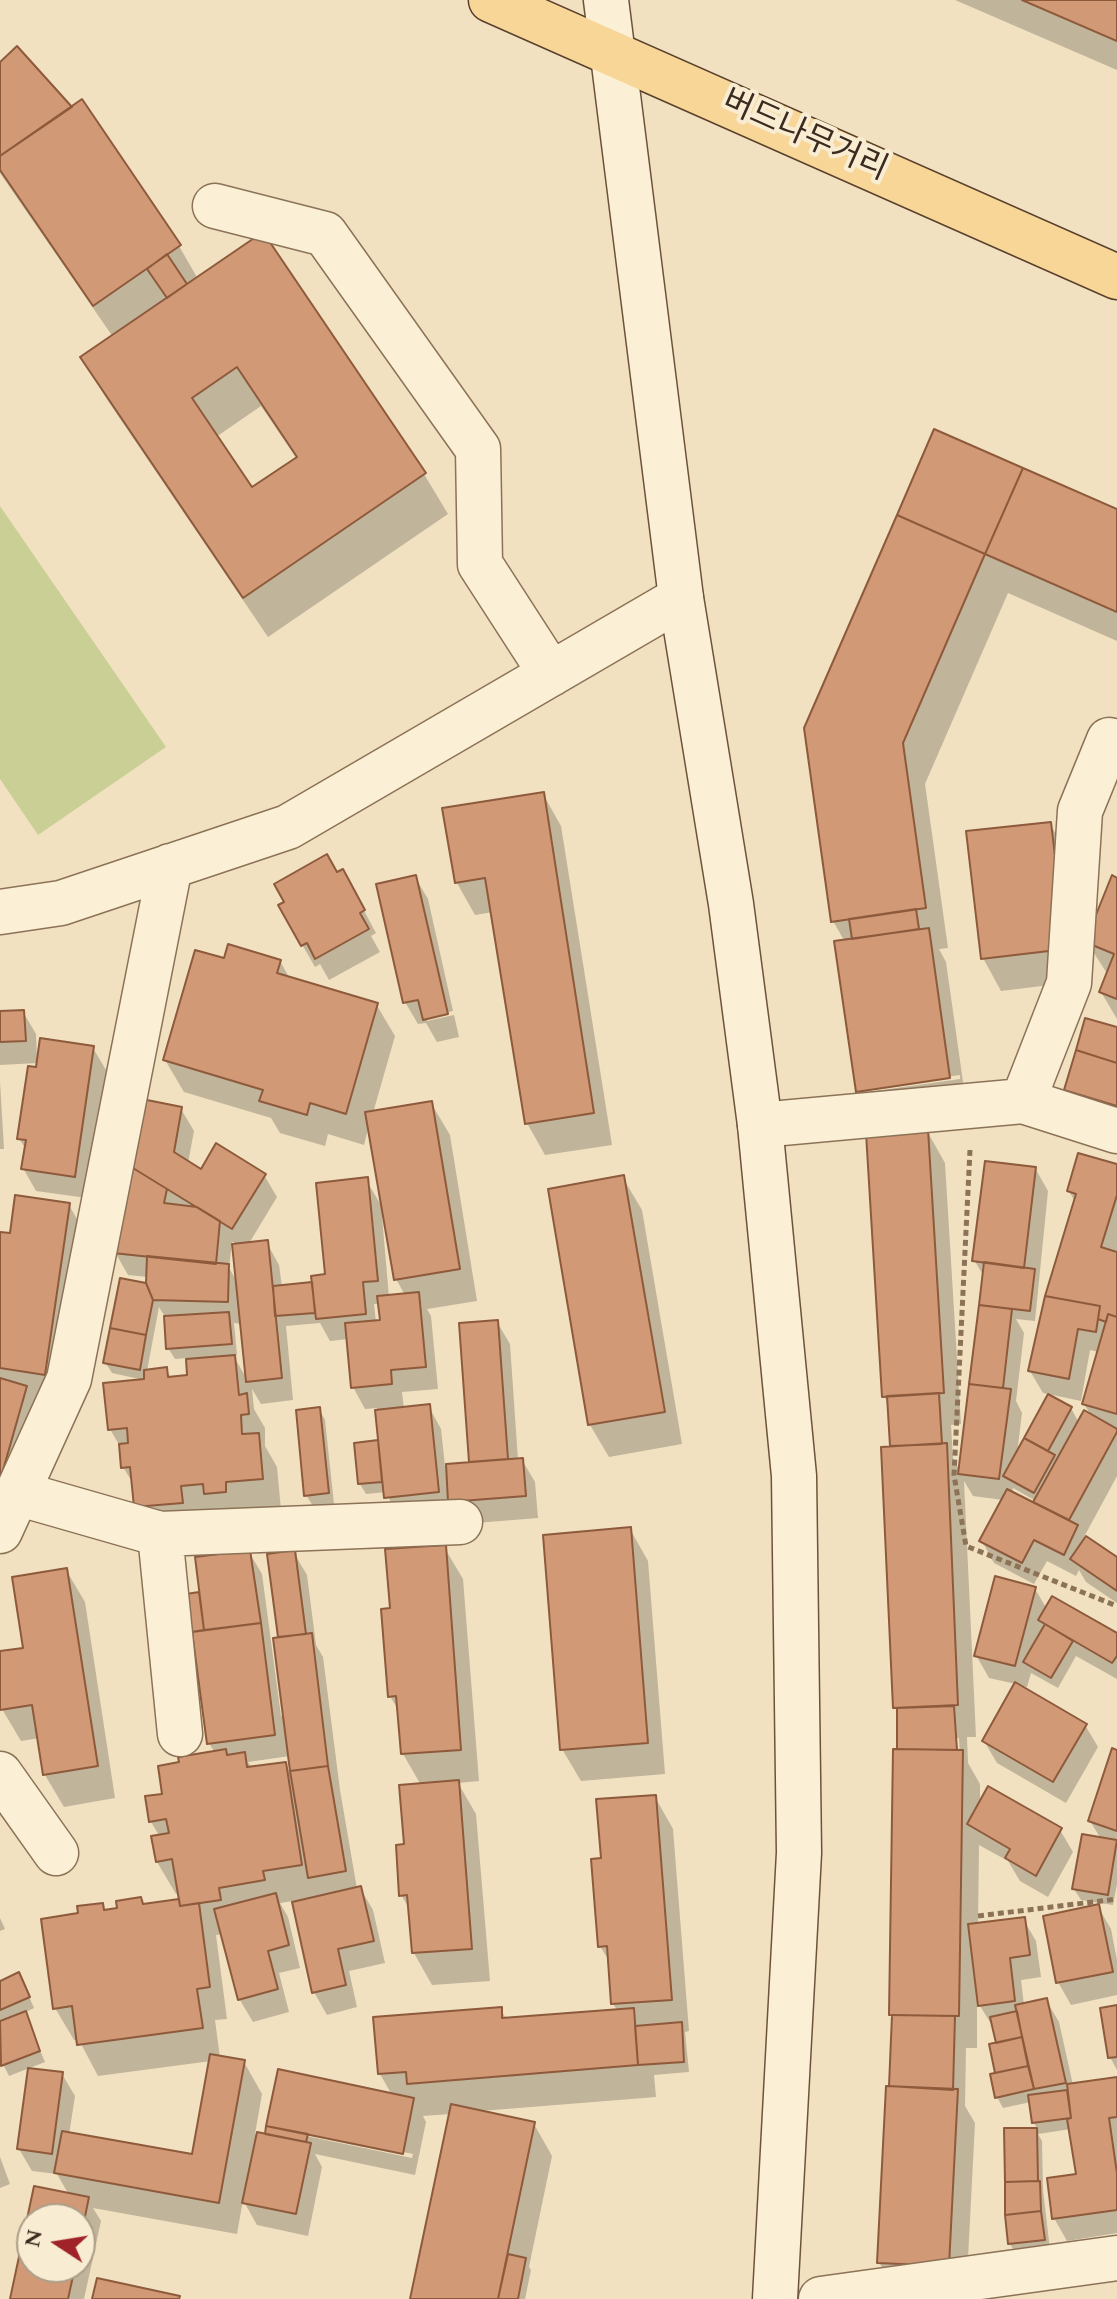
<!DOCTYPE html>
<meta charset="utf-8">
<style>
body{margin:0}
#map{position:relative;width:1117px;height:2299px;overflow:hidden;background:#f1e1c1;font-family:Spectral,serif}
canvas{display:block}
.north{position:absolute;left:16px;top:2203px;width:80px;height:80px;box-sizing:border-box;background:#f8ecd2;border:2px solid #ac9e8a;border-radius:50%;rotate:282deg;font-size:22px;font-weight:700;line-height:32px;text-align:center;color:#3b2a1d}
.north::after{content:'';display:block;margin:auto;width:28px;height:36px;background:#9f2328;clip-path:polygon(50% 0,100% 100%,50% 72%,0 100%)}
</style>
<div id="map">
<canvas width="1117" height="2299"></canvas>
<div class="north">N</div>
</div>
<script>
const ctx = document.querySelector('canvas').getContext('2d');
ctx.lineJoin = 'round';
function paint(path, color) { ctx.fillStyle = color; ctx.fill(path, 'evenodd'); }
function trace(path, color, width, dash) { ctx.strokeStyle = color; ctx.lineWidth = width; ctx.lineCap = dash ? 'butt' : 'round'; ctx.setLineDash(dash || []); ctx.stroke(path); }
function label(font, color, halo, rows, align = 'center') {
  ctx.font = font + ' Spectral,"Noto Sans KR",serif'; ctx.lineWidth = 8; ctx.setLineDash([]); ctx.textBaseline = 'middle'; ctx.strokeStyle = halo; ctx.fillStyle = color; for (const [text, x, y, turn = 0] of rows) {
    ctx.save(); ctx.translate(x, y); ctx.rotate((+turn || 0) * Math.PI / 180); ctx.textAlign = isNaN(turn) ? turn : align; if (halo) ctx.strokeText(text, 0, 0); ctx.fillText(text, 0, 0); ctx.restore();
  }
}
paint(new Path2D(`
 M0,506L166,747L38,835L0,779Z`), '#cad095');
paint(new Path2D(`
 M955,0H1117V70Z
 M0,65L72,109L82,102L179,246L198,279L424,474L448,514L268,637L106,398L82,358L113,337L0,173ZM261,406L297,459L252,490L216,437Z
 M936,432L1117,511V641L1008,593L925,784L948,948L939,949L946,962L967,1110L877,1124L858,1092L845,942L833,921ZM960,1075V1079L868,1092V1088Z
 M543,794L561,826L612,1145L545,1155L527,1123L493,912L475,915L457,883Z
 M1050,824L1069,856L1083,981L1001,991L983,958Z
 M336,875L355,894L376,933L371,936L380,952L329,980L320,964L315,967L280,906Z
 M415,877L428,899L453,1011L427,1017V1021L454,1015L459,1037L437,1042L426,1023L418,1024L405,1002Z
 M1117,880V1019L1101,992L1108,975L1087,942Z
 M226,960L280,961L290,979L376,1004L395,1036L373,1113L431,1103L450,1135L477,1301L427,1309L431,1316L438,1389L402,1392L404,1409L429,1407L441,1429L445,1466L471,1464L461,1325L497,1322L510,1344L518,1460H522L535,1482L538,1518L463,1524L450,1514L399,1519L386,1492L366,1494L360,1484L377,1443L381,1450L377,1408L365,1409L353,1387L348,1339L330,1341L320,1323L286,1326L293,1400L261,1404L252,1389L254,1409L265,1428V1446L277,1467L281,1510L200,1535L136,1507L134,1485L123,1467L122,1450L110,1429L144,1380L112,1373L105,1362L148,1286V1277L128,1275L115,1252L181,1109L194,1131L188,1163L202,1171L264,1175L277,1197L248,1245L267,1243L279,1265L282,1287L314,1284L327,1276L366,1180L381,1205L389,1297L405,1295L396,1279L369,1125L364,1145L328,1134L325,1146L280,1133L271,1118L184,1092L165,1060ZM232,1242H234L238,1283L229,1268ZM374,1304H380L382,1322H376ZM159,1307L167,1320L168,1348L175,1359L188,1358L189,1377L171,1378L166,1369L147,1371ZM234,1323L242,1324L248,1381L233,1355H237Z
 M23,1012L36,1034L37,1059L93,1048L106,1070L87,1198L36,1191L23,1168L26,1150L19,1138L38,1063L0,1065V1013Z
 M1117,1030V1123L1079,1112L1066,1090Z
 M0,1081L4,1149H0Z
 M927,1131L945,1163L961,1424L951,1425L953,1458L960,1471L985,1278L974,1260L1035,1168L1048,1191L1035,1321L1016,1319L1024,1333L1016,1401L1022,1413L1017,1454L1049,1397L1071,1408L1079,1423L1092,1417L1084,1404L1099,1352L1090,1350L1081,1401L1043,1393L1030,1371L1075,1202L1069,1191L1117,1167V1476L1084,1537L1117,1559V1603L1086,1582L1079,1570L1076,1576L1047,1561L1034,1584L994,1563L982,1541L1003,1500L973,1496L964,1481L976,1737H967L968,1763L980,1784V1805L1060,1830L1073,1852L1048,1897L1020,1881L1008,1861L979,1845L978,1925L1023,1919L1036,1941L1041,1977L1021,1980L1024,2005L1046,2000L1059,2022L1073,2085L1117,2079V2233L1067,2241L1054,2218L1078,2176L1071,2129L1038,2134L1042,2141L1043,2190L1050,2250L1016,2254L1010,2244L1006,2130H1038L1034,2123L1031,2102L1003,2108L997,2097L998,2044L993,2027L977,2001V2048H966L965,2106L975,2123L966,2297L897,2294L879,2262L892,2088L894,2020L891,2015L900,1751L899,1714L895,1708L893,1448L890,1407L884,1396ZM1013,1488L1036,1501L1034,1505L1012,1494ZM955,1738H959L960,1759L956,1760Z
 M623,1178L642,1210L682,1444L609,1457L590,1425L550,1190Z
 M69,1205L87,1237L63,1406L34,1402L38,1410L0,1521V1244L11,1235Z
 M319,1409L325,1420L334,1504L313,1506L306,1495Z
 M630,1529L648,1561L665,1774L581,1781L562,1749Z
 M444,1547L463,1579L479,1781L458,1783L476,1814L490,1981L432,1985L414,1953L411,1911L401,1895L406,1846L421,1785L403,1754L400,1713L390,1696L392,1610Z
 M249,1552L262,1574L281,1716H285L276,1640L281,1639L270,1556L294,1553L307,1575L316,1645L323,1657L340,1790L357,1889L360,1888L373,1910L385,1963L349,1971L357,2007L327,2015L314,1992L293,1901L280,1903L288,1917L300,1968L279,1973L289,2012L253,2022L240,2000L223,1934L216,1935L227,2019L215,2020L220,2058L244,2062L262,2094L255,2134L266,2136L279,2072L392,2095L380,2074L375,2019L501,2010L507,2020L618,2011L613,2004L611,1964L600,1946L593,1861L603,1860L598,1801L655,1797L673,1829L689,2031L685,2032L689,2072L654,2075L656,2097L481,2111L534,2124L552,2156L529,2267L531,2270L525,2299H412L451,2114L423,2116L426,2122L415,2175L315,2154L322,2167L308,2236L257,2225L243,2200L237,2234L93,2208L101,2221L84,2299H12L36,2188L69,2195L57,2174L32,2171L19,2149L30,2070L62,2074L75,2096L69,2135L193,2156L211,2061L98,2076L79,2040H74L55,2008L43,1920L80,1915V1908L102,1905L106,1911L120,1909L119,1903L140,1899L144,1906L181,1901L180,1893L176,1894L157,1862L153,1838L160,1837L151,1822L147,1798L165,1796L160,1768L181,1764L180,1758L215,1753L209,1743L196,1643L186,1644L180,1633L175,1597L198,1594L203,1602L197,1559ZM290,1756L293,1778L285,1764L252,1768L248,1762ZM282,2127L413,2154L412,2158L282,2131ZM32,2219H80V2267H32Z
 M66,1570L85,1602L115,1798L64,1807L45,1775L40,1738L21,1741L2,1709L0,1653L26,1649Z
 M1035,1589L1047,1609L1117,1635V1679L1076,1656L1058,1688L1031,1673L1027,1687L1018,1685L1085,1725L1098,1747L1066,1803L997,1763L984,1741L1016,1684L989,1678L976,1655Z
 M1117,1752V1884L1113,1905L1081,1900L1074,1889L1101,1839L1090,1821Z
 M1098,1907L1111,1929L1117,1960V1995L1071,2005L1058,1982Z
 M0,1918L5,1929L0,1931Z
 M0,1983L24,1985L34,2008L24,2013L45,2062L9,2076L0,2058Z
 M1117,2007V2070L1110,2057Z
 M0,2157L10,2184L0,2188Z`), '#0003');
const building = new Path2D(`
 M1022,0H1117V41Z
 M17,46L72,107L0,156V62Z
 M82,99L181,245L93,306L0,170V156Z
 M263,232L426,473L243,598L80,357ZM237,367L297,457L252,487L192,398Z
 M167,254L187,284L167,298L147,269Z
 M934,429L1023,468L985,554L897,515Z
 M1023,468L1117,509V612L985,554Z
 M897,515L985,554L903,743L926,908L831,922L804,728Z
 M544,792L594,1113L525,1124L485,878L455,883L442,808Z
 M1051,822L1066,949L981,959L966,831Z
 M327,854L337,872L343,869L365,910L360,913L369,929L315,959L307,943L301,946L278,905L284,902L274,884Z
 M416,875L448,1014L423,1020L418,1000L403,1003L376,884Z
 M1112,875L1117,878V999L1099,992L1114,954L1085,942Z
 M916,909L919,929L852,939L849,919Z
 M929,928L950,1078L856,1092L834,941Z
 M228,944L281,960L277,973L378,1003L346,1114L310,1103L307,1115L259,1101L263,1090L163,1060L195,950L224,958Z
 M24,1010L26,1041L0,1042V1011Z
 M1085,1018L1117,1027V1063L1076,1050Z
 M40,1038L94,1046L75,1177L21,1169L26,1140L17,1139L28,1066L36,1067Z
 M1076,1050L1117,1063V1106L1064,1090Z
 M142,1099L182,1107L174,1152L201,1169L216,1143L266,1174L232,1229L128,1165Z
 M432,1101L460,1269L394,1280L365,1112Z
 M928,1129L944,1393L882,1397L866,1133Z
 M1078,1153L1117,1164V1195L1101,1247L1117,1252V1317L1108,1314L1106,1322L1098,1319L1100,1306L1045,1296L1076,1194L1067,1191Z
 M985,1161L1036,1167L1024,1268L972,1261Z
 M128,1165L167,1189L164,1203L197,1207L220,1221L216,1264L113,1253Z
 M624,1175L665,1412L588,1425L548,1189Z
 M368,1177L378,1281L363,1282L366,1314L316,1319L311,1276L325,1274L316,1183Z
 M15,1195L70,1203L45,1375L0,1368V1232L10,1233Z
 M268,1240L282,1378L246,1382L232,1244Z
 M147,1256L229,1264L228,1302L153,1300L146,1283Z
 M984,1262L1035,1269L1030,1311L979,1305Z
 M120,1278L146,1283L153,1300L146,1335L110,1328Z
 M312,1282L315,1313L275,1316L273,1286Z
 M419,1292L426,1367L391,1370L392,1384L351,1388L345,1323L380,1320L377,1296Z
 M1045,1296L1100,1306L1096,1332L1078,1329L1069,1379L1028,1371Z
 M979,1305L1012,1309L1003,1388L969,1384Z
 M229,1312L232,1344L166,1349L164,1316Z
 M1108,1314L1117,1317V1414L1082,1404Z
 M498,1320L508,1459L469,1462L459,1323Z
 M110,1328L146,1335L140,1370L103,1363Z
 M235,1355L239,1395L247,1393L249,1414L241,1415L242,1434L259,1433L263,1479L226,1482V1492L204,1494L203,1484L181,1486L183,1503L134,1507L130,1467L121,1468L119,1444L128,1443L127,1428L108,1430L103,1383L144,1379V1370L167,1367L168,1377L187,1375L186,1359Z
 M0,1378L27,1386L0,1481Z
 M969,1384L1011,1389L999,1479L958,1474Z
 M939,1393L942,1444L890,1446L887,1396Z
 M1048,1394L1072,1407L1048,1451L1024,1438Z
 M430,1404L439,1492L384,1498L375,1410Z
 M320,1407L329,1493L304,1496L296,1410Z
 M1084,1410L1117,1429V1432L1069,1520L1033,1502Z
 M1024,1438L1055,1455L1034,1493L1003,1476Z
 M378,1440L382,1482L358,1484L354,1443Z
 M947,1443L958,1705L893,1708L881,1447Z
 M523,1458L526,1496L448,1502L446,1464Z
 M1007,1489L1078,1525L1064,1555L1034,1540L1022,1563L979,1541Z
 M631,1527L648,1743L560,1750L543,1535Z
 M1086,1536L1117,1557V1591L1070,1559Z
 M446,1545L461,1750L401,1754L396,1696L388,1697L381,1609L390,1608L385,1549Z
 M250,1550L261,1623L204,1630L195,1557Z
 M295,1550L306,1634L278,1637L267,1554Z
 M67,1568L98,1766L43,1775L32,1705L0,1710V1651L23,1648L12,1577Z
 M995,1576L1036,1587L1015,1666L974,1656Z
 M199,1592L204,1630L178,1634L173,1596Z
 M1052,1596L1117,1633V1656L1112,1663L1038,1620Z
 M261,1623L275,1735L207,1744L192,1632Z
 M1045,1624L1073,1641L1051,1678L1023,1662Z
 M312,1633L328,1766L290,1771L273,1638Z
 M1015,1682L1087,1724L1053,1782L982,1741Z
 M954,1706L957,1750L897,1749V1708Z
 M1112,1748L1117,1750V1831L1088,1821Z
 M226,1749L227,1755L245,1752L247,1767L286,1762L302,1865L263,1871L265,1880L219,1888L221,1900L180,1906L172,1859L156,1862L151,1836L169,1833L166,1819L149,1822L145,1796L162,1794L158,1766L179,1762L178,1757Z
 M893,1749L963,1750L959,2016L889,2015Z
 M328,1766L346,1871L308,1878L290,1771Z
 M459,1780L472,1949L412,1953L407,1895L399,1896L396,1845L404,1844L399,1785Z
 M988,1786L1062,1828L1036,1876L1005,1858L1010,1849L967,1824Z
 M656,1795L672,2000L611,2004L607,1946L598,1947L591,1859L601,1858L596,1799Z
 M1082,1834L1117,1840L1108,1895L1072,1889Z
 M361,1886L374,1941L338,1949L346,1985L312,1993L292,1902Z
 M276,1893L289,1945L268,1951L278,1989L238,2000L214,1909Z
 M141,1897L143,1904L179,1899L180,1906L199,1903L210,1987L197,1989L203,2028L77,2045L72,2006L53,2009L41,1919L78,1913L77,1906L103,1903L104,1910L117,1908L116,1901Z
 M1099,1904L1113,1972L1056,1983L1043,1916Z
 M1025,1917L1030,1955L1010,1958L1015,2001L978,2006L968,1924Z
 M19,1972L30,1997L0,2010V1981Z
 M1047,1998L1066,2083L1034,2089L1015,2005Z
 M1117,2005V2057L1108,2058L1100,2008Z
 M502,2007V2018L634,2008L638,2065L407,2084L406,2072L378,2074L373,2017Z
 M26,2011L40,2051L1,2066L0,2021Z
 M1017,2011L1022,2037L996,2043L990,2017Z
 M892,2015L955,2016L953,2090L889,2086Z
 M682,2022L684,2062L638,2065L635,2026Z
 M1022,2037L1028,2066L995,2073L989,2044Z
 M210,2054L245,2060L219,2203L54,2173L62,2131L192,2154Z
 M1028,2066L1034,2089L995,2098L990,2074Z
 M28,2068L63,2072L52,2154L17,2149Z
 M278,2069L414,2098L403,2154L266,2126Z
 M1117,2077V2117L1109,2118L1117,2173V2210L1052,2219L1047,2178L1076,2174L1067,2119L1071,2118L1067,2084Z
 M886,2086L958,2089L949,2266L877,2263Z
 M1067,2090L1071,2118L1032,2123L1028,2095Z
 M451,2104L535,2122L498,2299H410Z
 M266,2126L308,2134L306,2142L265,2134Z
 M1004,2128H1037L1038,2181L1005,2182Z
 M257,2132L311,2143L296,2214L242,2203Z
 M1040,2181L1041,2211L1005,2215V2182Z
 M34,2186L89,2197L80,2241V2219H32V2267H75L68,2299H10Z
 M1041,2211L1045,2240L1008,2244L1005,2215Z
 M508,2254L526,2258L518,2299H498Z
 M97,2278L180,2296L179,2299H92Z`);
paint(building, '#d19975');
trace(building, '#8d5a3c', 2);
const street = new Path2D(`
 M215,206L325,234L478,449L480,564L551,674
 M0,912L61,903L288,827L681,598
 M1023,1101L1117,1131
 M760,1125L1023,1101L1069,983L1080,811L1109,740L1117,742
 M17,1493L160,1534L460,1522
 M0,1531L69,1379L170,866
 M160,1534L180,1734
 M0,1774L56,1853
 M821,2299L1117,2258`);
const secondary = new Path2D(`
 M606,0L681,598L731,904L760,1125L794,1476L799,1853L775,2299`);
const primary = new Path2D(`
 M491,0L1117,277`);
trace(street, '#8c7257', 47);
trace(secondary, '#6e533b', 47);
trace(primary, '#59402c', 47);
trace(new Path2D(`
 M970,1150L954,1475L966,1546L1117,1606
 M978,1916L1117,1899`), '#8c7257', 5, [6, 4]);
trace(street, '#fbefd5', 44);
trace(secondary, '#fbefd5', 44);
trace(primary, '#f7d697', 44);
label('32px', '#3b2a1d', '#f8ecd2', [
 ["버드나무거리",804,138,24]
]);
</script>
